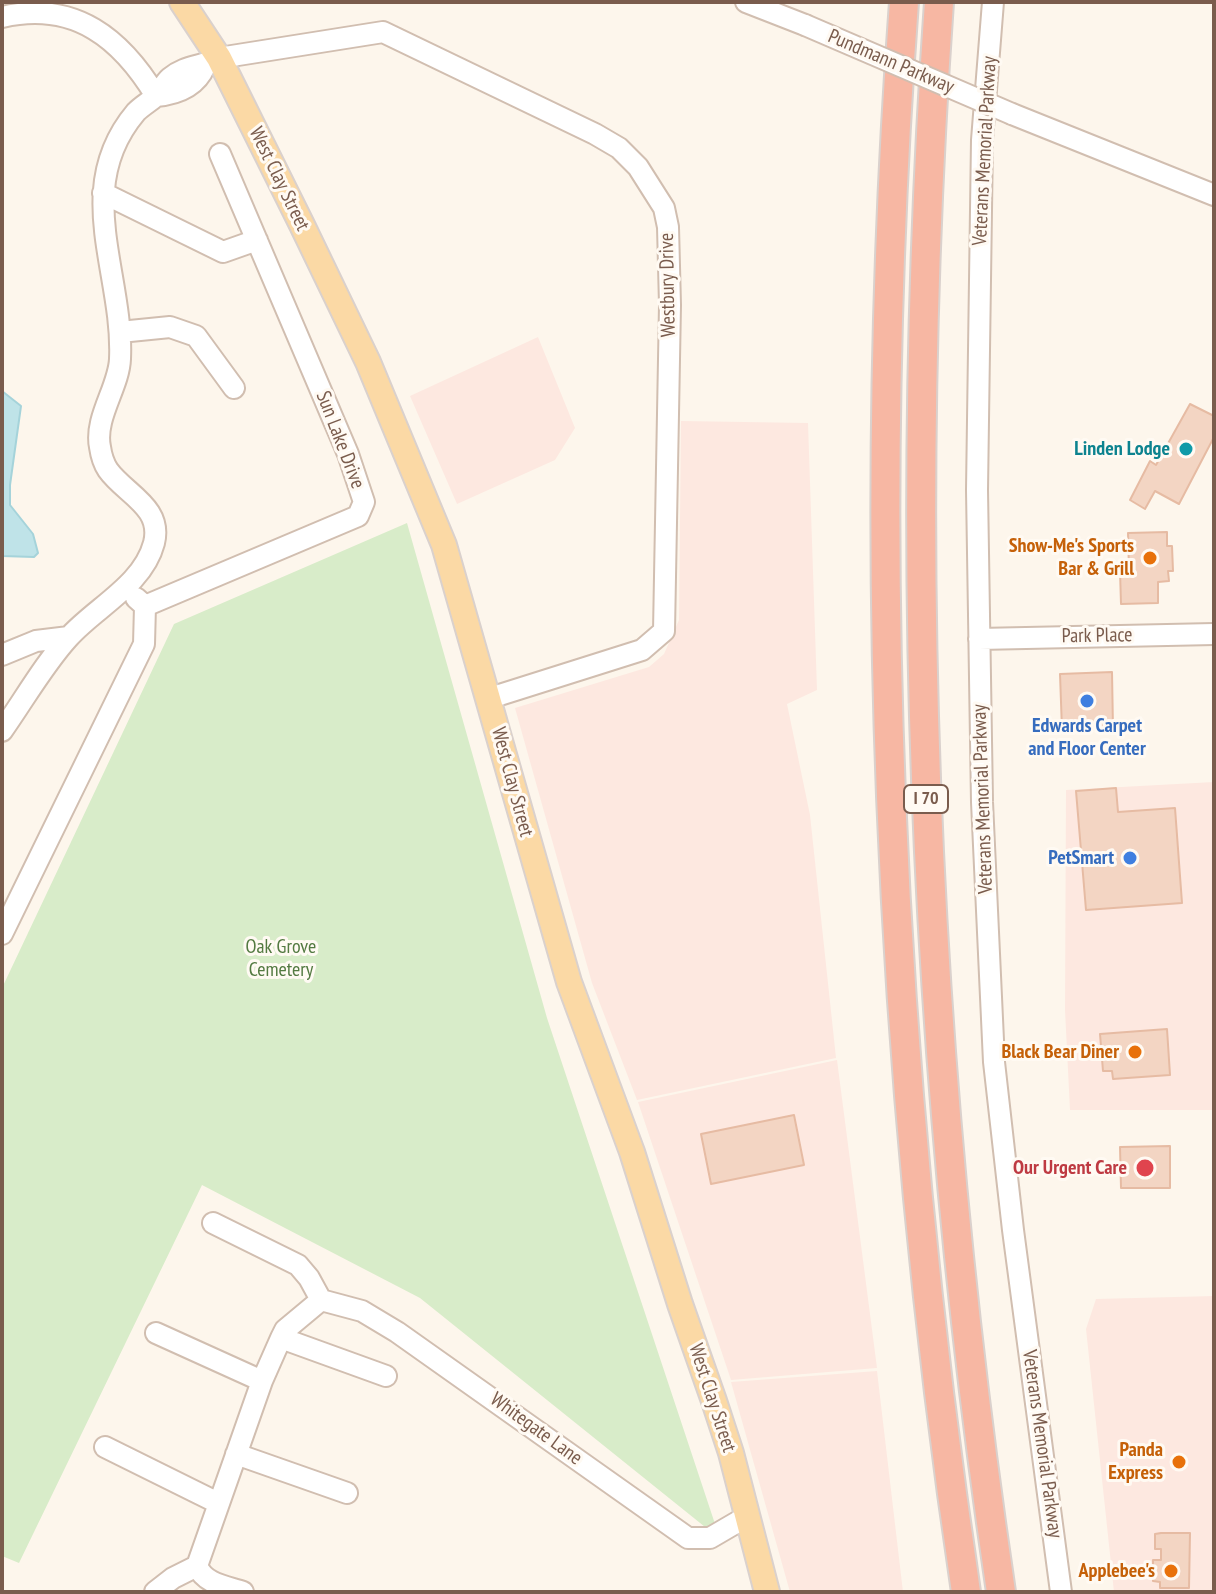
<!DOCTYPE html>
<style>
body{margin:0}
#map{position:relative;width:1216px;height:1594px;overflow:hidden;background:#fdf6ec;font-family:"PT Sans Narrow",sans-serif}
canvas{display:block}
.frame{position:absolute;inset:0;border:4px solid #7a5c4d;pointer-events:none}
</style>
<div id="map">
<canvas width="1216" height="1594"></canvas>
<div class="frame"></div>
</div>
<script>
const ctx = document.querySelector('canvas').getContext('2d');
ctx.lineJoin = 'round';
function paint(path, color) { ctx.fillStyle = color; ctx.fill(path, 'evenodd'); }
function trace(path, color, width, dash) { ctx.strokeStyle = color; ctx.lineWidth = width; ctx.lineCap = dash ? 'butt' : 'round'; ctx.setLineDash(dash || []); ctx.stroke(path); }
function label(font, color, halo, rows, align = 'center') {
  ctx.font = font + ' "PT Sans Narrow",sans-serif'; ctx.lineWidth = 6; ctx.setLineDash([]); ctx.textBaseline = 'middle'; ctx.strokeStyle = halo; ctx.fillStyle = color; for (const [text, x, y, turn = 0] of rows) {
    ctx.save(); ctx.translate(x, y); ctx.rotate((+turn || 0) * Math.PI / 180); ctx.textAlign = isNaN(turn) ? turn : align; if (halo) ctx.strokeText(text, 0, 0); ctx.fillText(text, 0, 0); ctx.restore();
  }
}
paint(new Path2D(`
 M538,337L575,428L555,460L457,504L410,396Z
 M681,421L808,423L817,690L787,704L810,815L836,1058L637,1100L592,983L515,708L649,667L664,654L679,620Z
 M1214,782V1110H1070L1065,1010L1066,790Z
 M837,1060L877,1368L731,1380L638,1102Z
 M1214,1296V1592H1114L1086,1329L1096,1299Z
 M877,1371L903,1592H790L731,1382Z`), '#fde8e0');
paint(new Path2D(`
 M407,523L547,1018L720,1539L420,1298L202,1185L19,1563L2,1556V988L174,624Z`), '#d8ecc9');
const water = new Path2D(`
 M2,391L21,406L10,485V505L33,534L38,553L34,557L2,556Z`);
paint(water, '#bfe3e8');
trace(water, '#a5d3da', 2);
const building = new Path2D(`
 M1190,404L1214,416V437L1179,504L1155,491L1145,509L1130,500L1150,461L1156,465Z
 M1167,532V546H1172L1173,571H1168L1169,581L1158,582V603L1121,604L1120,571H1129L1128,533Z
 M1112,672L1113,729L1062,730L1060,674Z
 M1116,788L1118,812L1175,808L1182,903L1086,910L1076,791Z
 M1167,1029L1170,1075L1113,1079L1112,1071H1103L1100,1034Z
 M794,1115L804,1165L711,1184L701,1134Z
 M1170,1146V1188H1121L1120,1147Z
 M1161,1533H1190L1189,1588H1160V1582L1153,1581V1560H1161V1549H1155V1534Z`);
paint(building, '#f3d5c3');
trace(building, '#e6bba3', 2);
const minor = new Path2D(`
 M746,2L805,25
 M993,2L982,140L977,490L982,802L994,1062L1013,1230L1061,1592
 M2,17C76,0 122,40 156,96
 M156,96C178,94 196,87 205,66
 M1012,114L1214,195
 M103,193L223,252L257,240
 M120,332L170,327L196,336L234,388
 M145,606L358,516L364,502L348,454L220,154
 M979,639L1214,634
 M2,655L36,641L69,637
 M2,731C24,700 44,664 69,637C96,607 143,585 154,543C163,507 125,494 108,470C104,464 101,454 100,447C94,418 119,387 120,359C124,273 71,189 136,112C142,106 149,102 155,97C161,92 164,83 170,78C185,65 202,67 219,58L383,32L595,134L619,148L638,167L664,208L668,227L670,305L664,631L642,650L490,698
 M2,934L144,644L145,606L136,598
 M213,1223L298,1265L309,1278L321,1300
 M156,1333L262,1381
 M281,1338L386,1376
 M105,1447L218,1503
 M236,1454L347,1493
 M197,1566C205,1584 225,1586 243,1592
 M155,1592L173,1578L197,1566L262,1381L281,1338L285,1330L321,1300L362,1311L397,1332L688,1538H710L746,1517`);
const major = new Path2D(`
 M182,2L219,58L302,225L368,362L444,545L569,982L632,1152L680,1304L714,1401L731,1453L767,1592`);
const highway = new Path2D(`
 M904,2C865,531 888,1068 966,1592
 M939,2C902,533 923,1066 1001,1592`);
trace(minor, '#d1beb0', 24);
trace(major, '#dad1cd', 28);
trace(highway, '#dad1cd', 32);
trace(minor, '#fff', 20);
trace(major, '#fbd9a5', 24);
trace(highway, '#f7b7a3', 28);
const minorBridge = new Path2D(`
 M805,25L1012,114`);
trace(minorBridge, '#d1beb0', 24, []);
trace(minorBridge, '#fff', 20);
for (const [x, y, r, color] of [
 [1186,449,8,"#0f9aa8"],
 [1150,558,8,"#e8710a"],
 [1087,701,8,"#3f7fe0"],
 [1130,858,8,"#3f7fe0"],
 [1135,1052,8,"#e8710a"],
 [1145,1168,10,"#e0444e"],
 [1179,1462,8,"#e8710a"],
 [1171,1571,8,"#e8710a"]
]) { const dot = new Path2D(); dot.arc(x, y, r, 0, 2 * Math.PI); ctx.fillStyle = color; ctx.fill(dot); trace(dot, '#fffaf3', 3); }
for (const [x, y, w] of [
 [926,799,44]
]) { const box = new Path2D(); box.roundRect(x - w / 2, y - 14, w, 28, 6); ctx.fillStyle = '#fffaf3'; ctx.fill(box); trace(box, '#7a5c4d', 2); }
label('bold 18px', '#7a5c4d', null, [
 ["I 70",926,799]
]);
label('20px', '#7a5c4d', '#fffaf3', [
 ["Pundmann Parkway",891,62,23],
 ["Veterans Memorial Parkway",985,151,-87],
 ["West Clay Street",279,179,64],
 ["Westbury Drive",668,285,-91],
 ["Sun Lake Drive",340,440,69],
 ["Park Place",1097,636,-1],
 ["West Clay Street",512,782,75],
 ["Veterans Memorial Parkway",983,799,-92],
 ["West Clay Street",712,1398,72],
 ["Whitegate Lane",536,1429,36],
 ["Veterans Memorial Parkway",1042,1444,82]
]);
label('bold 20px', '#0d838f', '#fffaf3', [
 ["Linden Lodge",1170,449]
], 'right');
label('bold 20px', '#c56008', '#fffaf3', [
 ["Show-Me's Sports",1134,546],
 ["Bar & Grill",1134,569],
 ["Black Bear Diner",1119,1052],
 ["Panda",1163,1450],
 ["Express",1163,1473],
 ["Applebee's",1155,1571]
], 'right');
label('bold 20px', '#366cbe', '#fffaf3', [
 ["Edwards Carpet",1087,726],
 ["and Floor Center",1087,749],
 ["PetSmart",1114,858,"right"]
]);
label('20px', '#537a41', '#fffaf3', [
 ["Oak Grove",281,947],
 ["Cemetery",281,970]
]);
label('bold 20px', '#be3a42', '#fffaf3', [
 ["Our Urgent Care",1127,1168]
], 'right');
</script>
